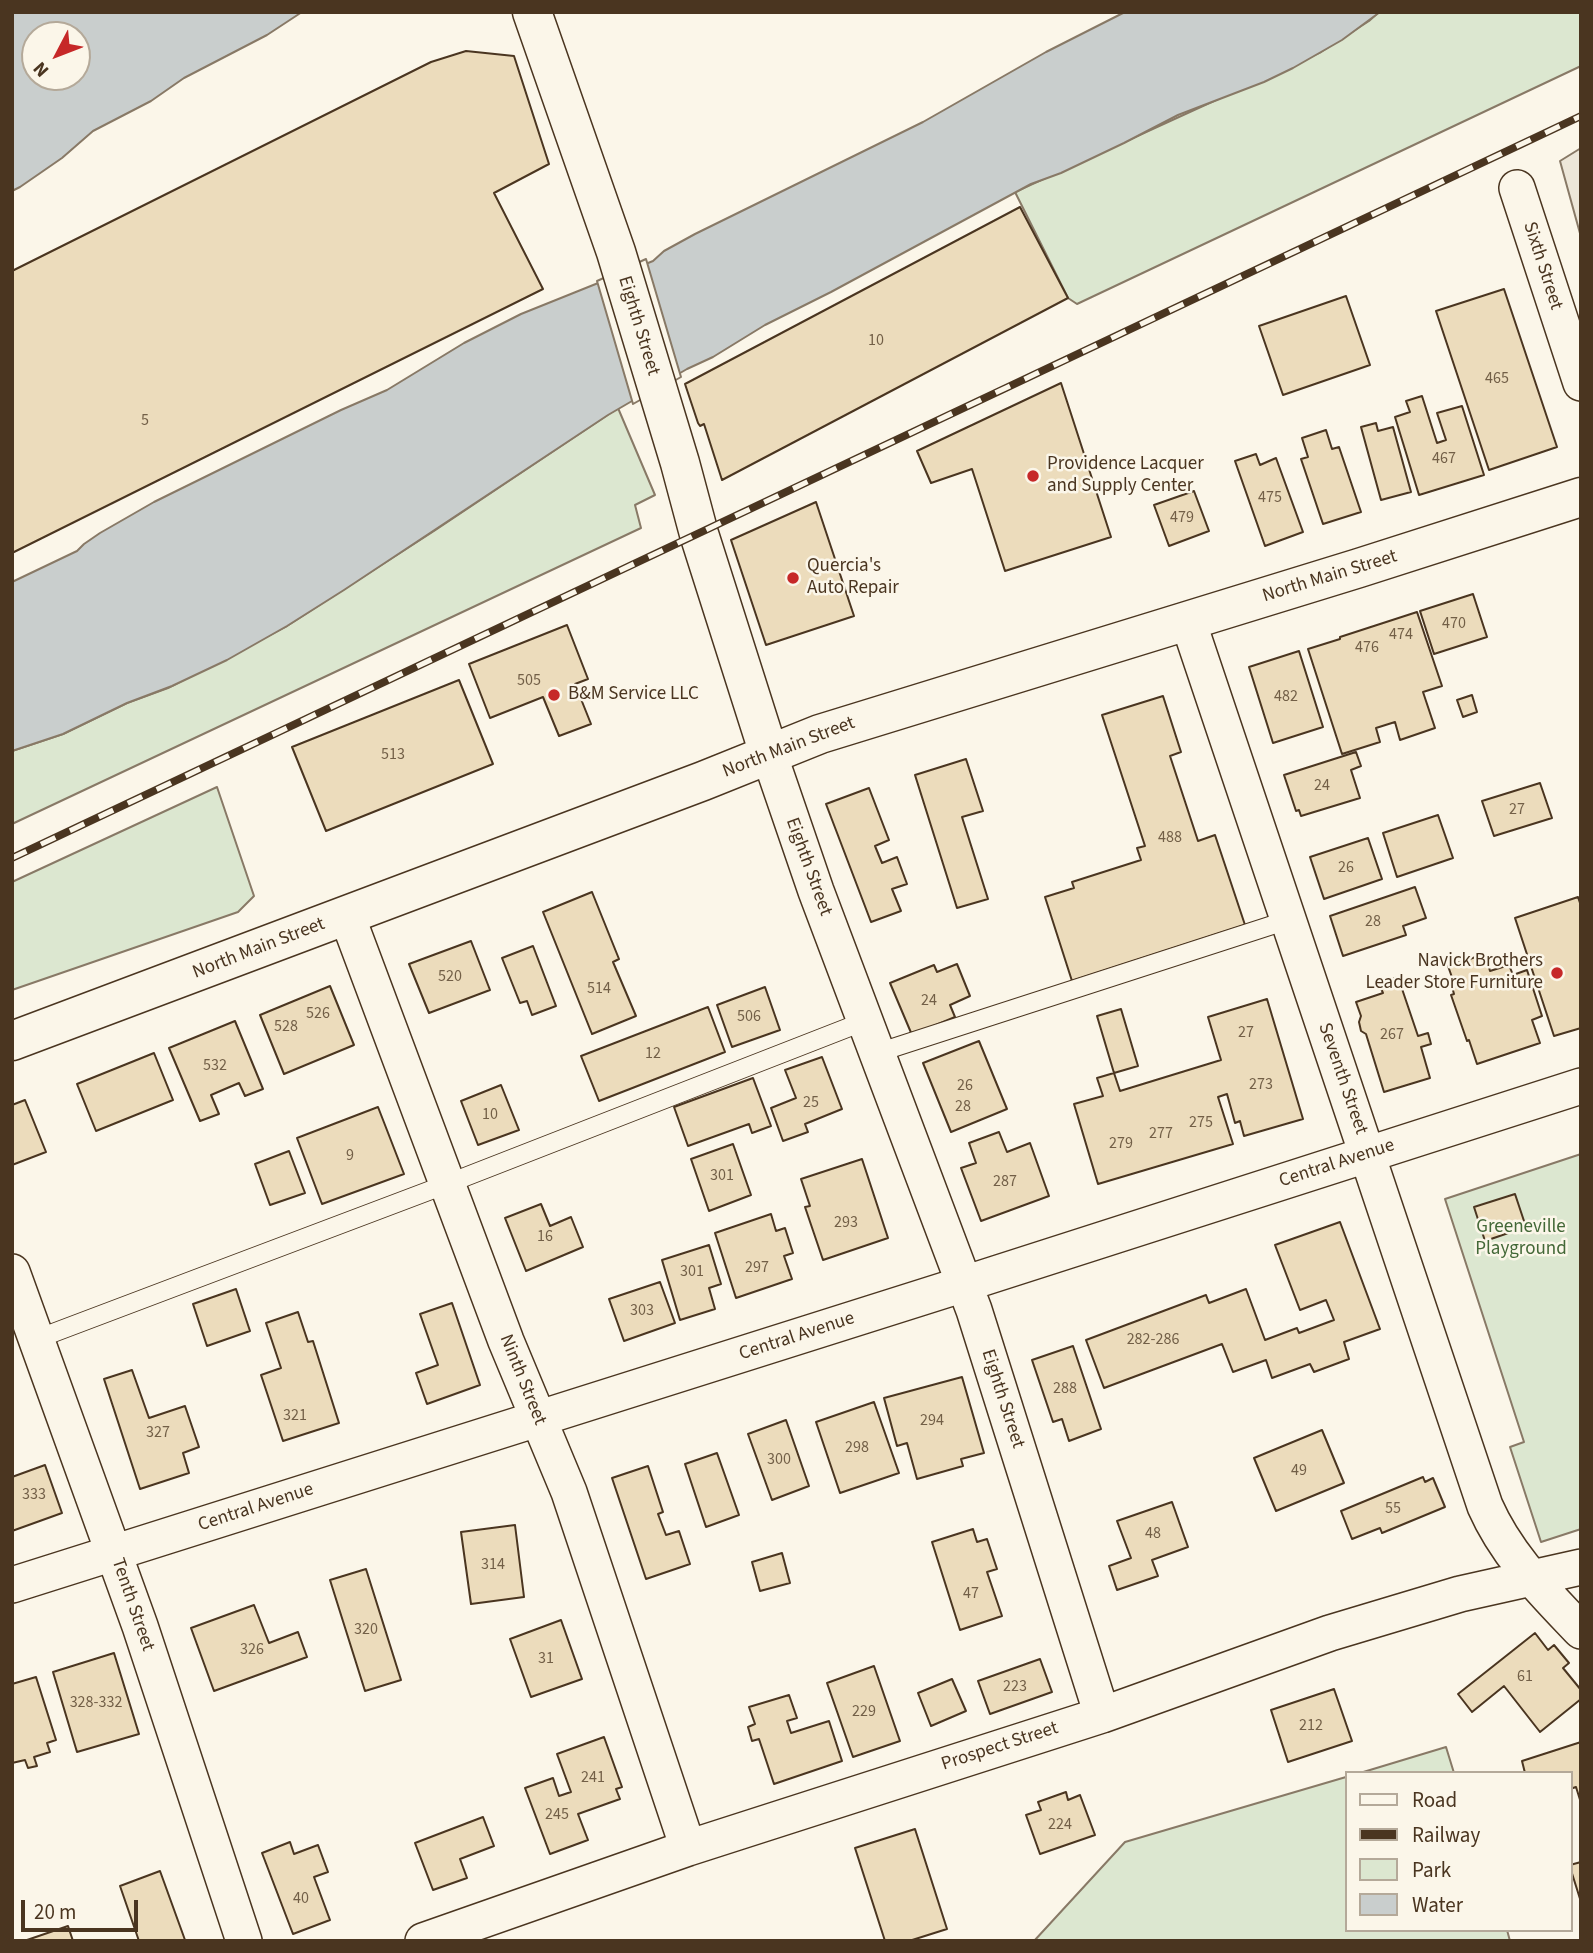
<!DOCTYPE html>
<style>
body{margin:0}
#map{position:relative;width:1593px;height:1953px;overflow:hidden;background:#fbf6e9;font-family:"Source Sans 3",sans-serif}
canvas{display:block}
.frame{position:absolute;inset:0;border:14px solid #4a3520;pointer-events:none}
.legend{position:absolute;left:1345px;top:1771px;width:228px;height:161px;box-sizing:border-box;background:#fbf6e9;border:2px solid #b4a999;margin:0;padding:9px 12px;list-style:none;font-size:21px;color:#4a3520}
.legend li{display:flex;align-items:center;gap:14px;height:35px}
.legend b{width:35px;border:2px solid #b4a999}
.north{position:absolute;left:21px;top:21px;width:70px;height:70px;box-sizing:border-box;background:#fbf6e9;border:2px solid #b4a999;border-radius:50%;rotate:228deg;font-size:19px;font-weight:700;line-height:28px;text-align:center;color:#4a3520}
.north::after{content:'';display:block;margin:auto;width:24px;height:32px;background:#c62828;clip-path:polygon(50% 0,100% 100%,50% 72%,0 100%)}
.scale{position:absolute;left:21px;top:1900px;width:117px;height:32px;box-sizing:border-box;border:4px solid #4a3520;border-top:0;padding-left:9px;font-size:21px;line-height:24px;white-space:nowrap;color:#4a3520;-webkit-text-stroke:5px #fbf6e9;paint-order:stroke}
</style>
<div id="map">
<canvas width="1593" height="1953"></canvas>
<div class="frame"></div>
<ul class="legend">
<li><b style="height:9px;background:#fbf6e9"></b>Road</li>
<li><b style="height:9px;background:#4a3520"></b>Railway</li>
<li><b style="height:19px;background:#dce7d0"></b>Park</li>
<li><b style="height:19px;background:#c9cecd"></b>Water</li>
</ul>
<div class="north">N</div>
<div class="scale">20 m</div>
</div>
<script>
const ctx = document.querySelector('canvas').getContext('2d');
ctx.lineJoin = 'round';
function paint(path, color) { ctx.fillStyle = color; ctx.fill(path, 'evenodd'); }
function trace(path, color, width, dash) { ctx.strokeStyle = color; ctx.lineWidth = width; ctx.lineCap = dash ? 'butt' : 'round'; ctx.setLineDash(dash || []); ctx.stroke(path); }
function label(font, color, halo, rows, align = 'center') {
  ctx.font = font + ' "Source Sans 3",sans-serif'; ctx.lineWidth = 5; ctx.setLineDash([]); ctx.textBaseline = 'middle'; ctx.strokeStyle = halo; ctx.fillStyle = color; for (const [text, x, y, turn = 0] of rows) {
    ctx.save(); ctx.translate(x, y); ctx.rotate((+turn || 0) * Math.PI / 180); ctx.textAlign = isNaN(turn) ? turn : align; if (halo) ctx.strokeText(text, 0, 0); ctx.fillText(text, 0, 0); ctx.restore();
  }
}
const green = new Path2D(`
 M1379,12H1581V66L1077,304L1068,298L1015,192L1321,52L1369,21Z
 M618,408L655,495L635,505L641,528L12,824V751L63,734L127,703L168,688L287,626L434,531Z
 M217,787L254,896L238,912L12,990V882Z
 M1581,1154V1529L1541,1542L1510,1447L1524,1442L1445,1199Z
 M1446,1747L1454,1773H1360Z
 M1346,1777V1930H1507L1510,1941H1034L1125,1842Z`);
paint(green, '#dce7d0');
trace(green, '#887966', 2);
const parking = new Path2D(`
 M1581,148V237L1560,161Z`);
paint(parking, '#ede7d9');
trace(parking, '#887966', 2);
const water = new Path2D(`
 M12,12H302L267,35L184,78L151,101L93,131L62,158L20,187L12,191ZM35,35H77V77H35Z
 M1125,12H1380L1342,40L1293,68L1264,82L1178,115L1124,143L1061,173L1031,184L831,292L765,325L713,357L687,369L608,415L344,590L287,626L227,660L172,686L127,703L63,734L12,751V582L77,551L84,544L100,533L154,502L341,410L387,390L464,343L521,314L653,261L664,251L695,234L923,122L1046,52Z`);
paint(water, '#c9cecd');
trace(water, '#887966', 2);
const pier = new Path2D(`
 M646,259L681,377L633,404L597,281Z`);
paint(pier, '#fbf6e9');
trace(pier, '#887966', 2);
const building = new Path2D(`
 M466,51L514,56L549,164L494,193L543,289L12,553V271L431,62Z
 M1020,207L1068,298L722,480L704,424L700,426L698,423L685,384Z
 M1504,289L1557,447L1489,470L1436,311Z
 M1346,296L1370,365L1283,395L1259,326Z
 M1061,383L1111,537L1005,571L972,469L931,483L917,451Z
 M1422,396L1437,443L1446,440L1437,413L1462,406L1484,475L1419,495L1395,417L1410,412L1406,401Z
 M1376,423L1378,431L1393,427L1411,492L1381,500L1361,427Z
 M1326,430L1332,449L1339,447L1361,512L1323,524L1301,459L1308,457L1302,438Z
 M1256,454L1260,465L1276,458L1303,532L1265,546L1235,461Z
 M1194,491L1209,531L1169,546L1154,505Z
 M816,502L854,616L766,645L731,540Z
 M1473,594L1487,637L1434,654L1420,611Z
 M1417,612L1442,686L1423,692L1435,728L1400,740L1395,722L1376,728L1380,742L1342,754L1308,649L1340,639V637Z
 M567,625L588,679L575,684L591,724L559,736L543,697L490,718L469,664Z
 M1299,651L1323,727L1273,743L1249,667Z
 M459,680L493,764L326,831L292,747Z
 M1472,695L1477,712L1463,717L1457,700Z
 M1163,696L1181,752L1170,756L1198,841L1215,835L1245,925L1072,981L1045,897L1074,888L1072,882L1141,860L1137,848L1145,846L1102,715Z
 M1356,752L1361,766L1351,770L1360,798L1301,816L1299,810L1296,811L1284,775Z
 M966,759L983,811L962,817L988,899L957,908L915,775Z
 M1540,783L1552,818L1494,836L1482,801Z
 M869,788L889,840L875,846L882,863L897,857L907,884L892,889L901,911L871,922L826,804Z
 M1438,815L1453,858L1397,877L1383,833Z
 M1368,838L1382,879L1324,899L1310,857Z
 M1415,887L1426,918L1403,926L1406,935L1343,956L1330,916Z
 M592,892L619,959L613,962L636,1016L592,1034L543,912Z
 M1578,897L1581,906V1028L1554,1036L1515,918Z
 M471,941L490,990L429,1013L409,964Z
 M533,946L556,1006L532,1015L527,1001L520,1003L502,958Z
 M1485,954L1490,971L1509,965L1513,975L1527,970L1542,1016L1532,1020L1540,1043L1477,1064L1469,1040L1467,1041L1451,995L1454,994L1451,983H1454L1448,966Z
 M957,964L970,996L950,1005L955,1017L912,1035L890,983L934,965L937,972Z
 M1398,977L1418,1036L1428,1033L1431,1044L1421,1047L1430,1078L1384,1092L1366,1034L1361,1031L1359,1022L1361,1016L1356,1002L1383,993L1379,984Z
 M330,986L354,1045L284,1074L260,1015Z
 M765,987L780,1030L732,1047L717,1005Z
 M1267,999L1303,1119L1244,1136L1240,1121L1235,1123L1227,1094L1218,1097L1233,1144L1098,1184L1074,1104L1103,1096L1097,1078L1114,1073L1120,1091L1221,1060L1208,1017Z
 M708,1007L725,1052L599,1101L581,1056Z
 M1121,1009L1138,1066L1114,1073L1097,1016Z
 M235,1021L263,1089L245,1096L239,1083L211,1095L219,1114L200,1121L169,1048Z
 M979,1041L1007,1109L951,1132L923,1063Z
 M154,1053L173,1100L96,1131L77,1084Z
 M822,1057L842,1109L805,1124L808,1132L783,1141L771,1108L796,1098L785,1070Z
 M753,1078L771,1126L752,1133L749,1124L688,1146L674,1107Z
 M501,1085L519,1130L478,1145L461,1101Z
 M25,1100L46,1152L12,1165V1105Z
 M378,1107L404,1174L322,1204L297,1138Z
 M999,1132L1007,1152L1030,1143L1049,1196L981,1221L961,1168L976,1163L969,1143Z
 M733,1144L751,1195L709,1211L691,1159Z
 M289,1151L305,1193L270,1205L255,1164Z
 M862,1159L888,1238L823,1260L805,1207L810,1206L801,1179Z
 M1515,1194L1526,1227L1485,1241L1474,1207Z
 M541,1204L550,1226L571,1217L583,1247L526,1271L505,1218Z
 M771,1214L776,1231L785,1228L793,1253L784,1256L792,1279L736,1298L715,1233Z
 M1340,1222L1380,1329L1344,1342L1349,1359L1314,1372L1310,1364L1272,1378L1266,1360L1233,1372L1222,1344L1104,1388L1086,1340L1206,1295L1209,1303L1246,1289L1265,1340L1297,1328L1299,1333L1334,1320L1326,1300L1300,1310L1275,1245Z
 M709,1245L721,1284L709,1288L715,1309L680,1320L662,1260Z
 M660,1282L675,1323L624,1341L609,1299Z
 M236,1289L250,1331L207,1346L193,1304Z
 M452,1303L480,1385L427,1404L416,1373L438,1365L420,1314Z
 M298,1312L308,1342L313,1341L339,1423L283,1441L261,1375L281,1368L266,1323Z
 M1073,1346L1101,1429L1069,1441L1062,1419L1053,1422L1032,1360Z
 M132,1370L149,1418L185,1406L199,1447L183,1453L189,1473L140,1489L104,1379Z
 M962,1377L984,1453L961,1459L963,1466L917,1479L907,1443L897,1446L884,1398Z
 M874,1402L899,1473L840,1493L816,1422Z
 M786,1420L809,1486L772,1500L748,1434Z
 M1322,1430L1344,1483L1276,1511L1254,1458Z
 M717,1453L739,1515L706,1527L685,1464Z
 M45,1465L62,1513L12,1531V1477Z
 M648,1466L663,1512L658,1514L666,1535L679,1531L690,1564L646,1579L612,1478Z
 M1423,1477L1425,1482L1433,1478L1445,1507L1382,1533L1380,1528L1352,1539L1341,1511Z
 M1172,1502L1188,1547L1152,1560L1158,1576L1117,1590L1109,1566L1131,1558L1117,1521Z
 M515,1525L524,1597L471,1604L461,1532Z
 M973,1529L977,1542L987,1539L997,1569L987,1572L1002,1616L960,1630L932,1542Z
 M782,1553L790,1583L760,1591L752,1562Z
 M366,1569L401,1680L365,1691L330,1580Z
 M254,1605L269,1643L298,1632L307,1657L214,1691L191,1628Z
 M561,1620L582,1679L531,1697L510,1639Z
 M1535,1633L1548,1650L1554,1645L1569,1663L1563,1668L1581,1690V1699L1540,1732L1504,1686L1472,1712L1458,1694Z
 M114,1653L139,1734L77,1752L53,1672Z
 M1040,1659L1052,1692L990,1714L978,1681Z
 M874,1666L900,1741L853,1757L827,1683Z
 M36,1677L56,1740L47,1743L50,1752L34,1757L37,1766L28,1768L25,1760L12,1763V1684Z
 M952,1679L966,1711L931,1726L918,1693Z
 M1334,1689L1352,1741L1288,1762L1271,1710Z
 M789,1695L797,1718L787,1721L791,1733L829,1721L842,1761L774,1784L759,1739L752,1741L748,1727L755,1724L749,1707Z
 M604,1737L622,1787L616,1789L620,1799L578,1814L588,1840L550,1854L525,1788L553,1778L559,1796L571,1792L557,1754Z
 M1581,1742V1803L1576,1787L1570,1789V1773H1525L1522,1761Z
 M1066,1792L1068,1800L1080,1795L1095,1835L1040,1854L1026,1815L1041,1810L1038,1802Z
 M483,1817L494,1846L460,1859L467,1878L433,1890L415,1843Z
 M915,1829L947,1929L909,1941H885L855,1848Z
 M290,1842L294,1854L318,1845L328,1872L314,1877L330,1920L293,1934L262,1853Z
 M1581,1862V1902L1570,1867V1865Z
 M160,1871L185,1940L183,1941H139L120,1886Z
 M68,1926L73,1941H27V1940Z`);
paint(building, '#ecdcbc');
trace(building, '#4a3520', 2);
const lane = new Path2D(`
 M877,1053L1288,920
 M37,1339L447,1184L865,1021`);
const street = new Path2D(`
 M1517,188L1581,383
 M1188,621L1485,1506C1507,1556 1544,1592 1581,1631
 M769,754L816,891L974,1310L1102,1715
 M347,916L506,1341L569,1492L688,1848
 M12,1272L140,1626L244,1941
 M12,1585L964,1284L1581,1086
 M423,1941L688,1848L1102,1715L1330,1633L1460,1594L1581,1567`);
const secondary = new Path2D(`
 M532,12L616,252L680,463L699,534L769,754
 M12,1041L703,781L820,734L1359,568L1581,497`);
trace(lane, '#4a3520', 20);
trace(street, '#4a3520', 38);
trace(secondary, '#4a3520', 41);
trace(lane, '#fbf6e9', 18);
trace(street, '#fbf6e9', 35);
trace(secondary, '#fbf6e9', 38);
const rail = new Path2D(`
 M12,858L1581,116`);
trace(rail, '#4a3520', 8);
trace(rail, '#fbf6e9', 5, [16]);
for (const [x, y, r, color] of [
 [1033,476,7,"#c62828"],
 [793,578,7,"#c62828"],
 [554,695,7,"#c62828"],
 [1557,973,7,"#c62828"]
]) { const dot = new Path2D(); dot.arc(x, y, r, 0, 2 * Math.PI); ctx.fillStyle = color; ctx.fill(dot); trace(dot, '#fbf6e9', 2.5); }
label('16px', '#725f47', null, [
 ["10",876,341],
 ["465",1497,379],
 ["5",145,421],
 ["467",1444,459],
 ["475",1270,498],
 ["479",1182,518],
 ["470",1454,624],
 ["474",1401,635],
 ["476",1367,648],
 ["505",529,681],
 ["482",1286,697],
 ["513",393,755],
 ["24",1322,786],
 ["27",1517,810],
 ["488",1170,838],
 ["26",1346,868],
 ["28",1373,922],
 ["520",450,977],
 ["514",599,989],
 ["24",929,1001],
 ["526",318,1014],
 ["506",749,1017],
 ["528",286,1027],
 ["27",1246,1033],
 ["267",1392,1035],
 ["12",653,1054],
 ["532",215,1066],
 ["273",1261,1085],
 ["26",965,1086],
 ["25",811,1103],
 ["28",963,1107],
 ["10",490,1115],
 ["275",1201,1123],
 ["277",1161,1134],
 ["279",1121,1144],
 ["9",350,1156],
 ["301",722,1176],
 ["287",1005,1182],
 ["293",846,1223],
 ["16",545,1237],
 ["297",757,1268],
 ["301",692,1272],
 ["303",642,1311],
 ["282-286",1153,1340],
 ["288",1065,1389],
 ["321",295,1416],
 ["294",932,1421],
 ["327",158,1433],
 ["298",857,1448],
 ["300",779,1460],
 ["49",1299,1471],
 ["333",34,1495],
 ["55",1393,1509],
 ["48",1153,1534],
 ["314",493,1565],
 ["47",971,1594],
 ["320",366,1630],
 ["326",252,1650],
 ["31",546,1659],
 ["61",1525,1677],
 ["223",1015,1687],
 ["328-332",96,1703],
 ["229",864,1712],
 ["212",1311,1726],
 ["241",593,1778],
 ["245",557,1815],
 ["224",1060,1825],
 ["40",301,1899]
]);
label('19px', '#4a3520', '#fbf6e9', [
 ["Sixth Street",1542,266,72],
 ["Eighth Street",638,326,73],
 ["North Main Street",1330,577,-17],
 ["North Main Street",789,748,-21],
 ["Eighth Street",808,867,70],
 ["North Main Street",259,949,-21],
 ["Seventh Street",1342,1079,71],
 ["Central Avenue",1337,1164,-18],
 ["Central Avenue",797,1337,-18],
 ["Ninth Street",522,1380,68],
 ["Eighth Street",1002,1399,72],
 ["Central Avenue",256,1508,-18],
 ["Tenth Street",132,1605,71],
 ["Prospect Street",1000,1747,-18]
]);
label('19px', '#4a3520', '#fbf6e9', [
 ["Providence Lacquer",1047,465],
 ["and Supply Center",1047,487],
 ["Quercia's",807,567],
 ["Auto Repair",807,589],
 ["B&M Service LLC",568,695],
 ["Navick Brothers",1543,962,"right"],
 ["Leader Store Furniture",1543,984,"right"]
], 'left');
label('19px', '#436837', '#fbf6e9', [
 ["Greeneville",1521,1228],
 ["Playground",1521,1250]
]);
</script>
